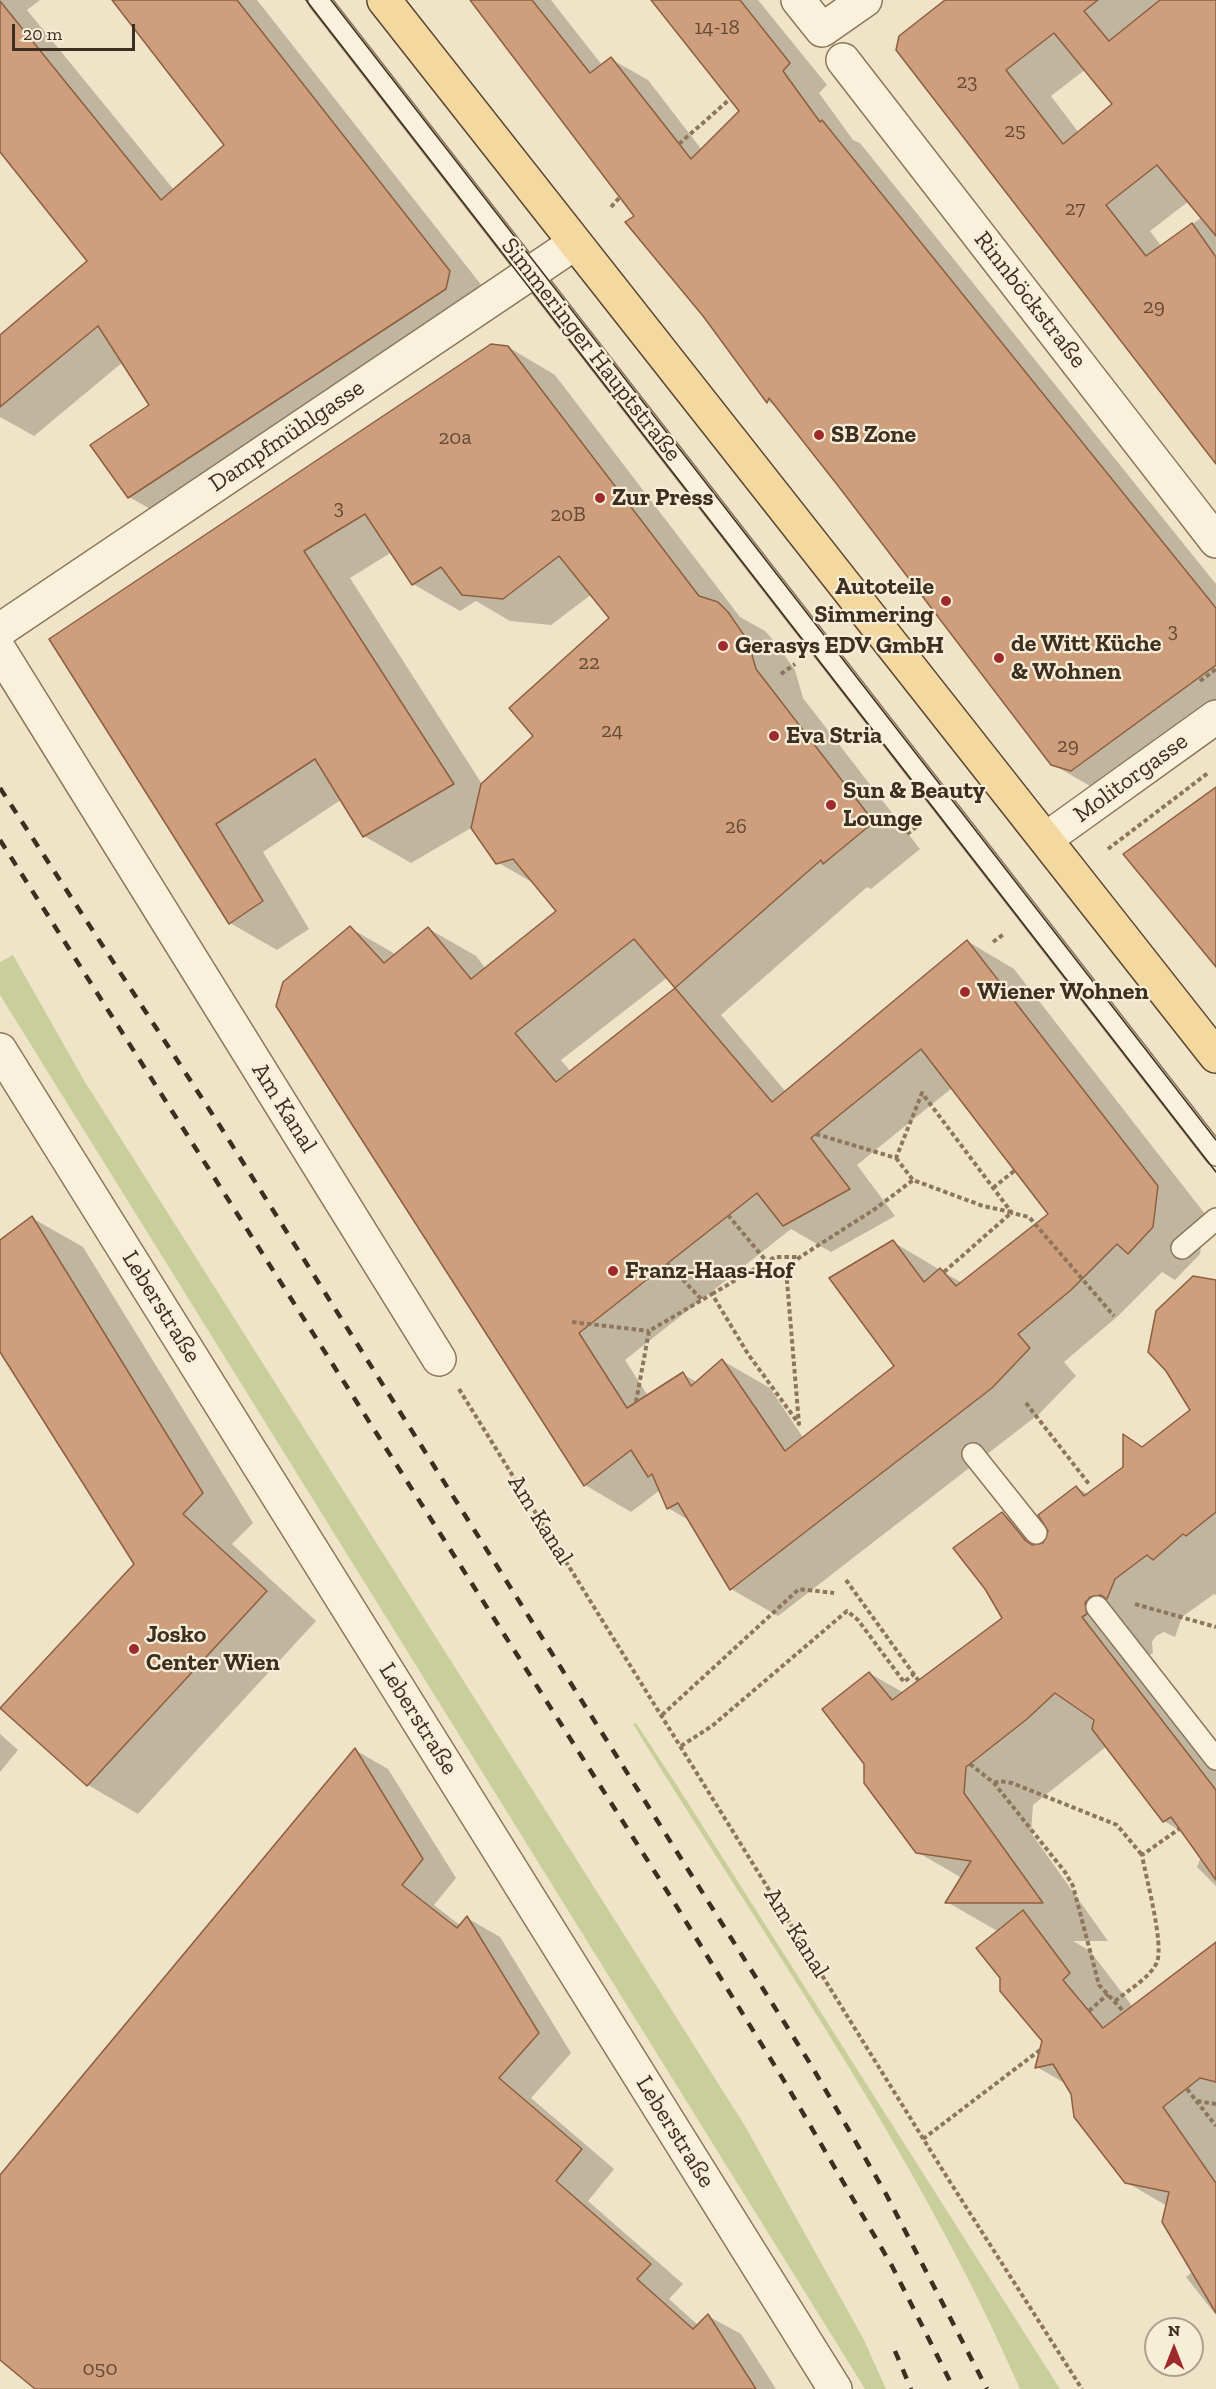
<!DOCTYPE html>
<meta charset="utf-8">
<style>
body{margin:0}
#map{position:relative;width:1216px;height:2389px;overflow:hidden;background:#f0e4c8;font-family:"Zilla Slab",serif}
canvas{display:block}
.north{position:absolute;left:1144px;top:2317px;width:60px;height:60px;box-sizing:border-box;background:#f7eed8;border:2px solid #ada18e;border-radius:50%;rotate:0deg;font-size:16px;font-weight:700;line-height:24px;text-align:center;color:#3d2e20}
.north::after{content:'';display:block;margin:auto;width:21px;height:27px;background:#9e2a2b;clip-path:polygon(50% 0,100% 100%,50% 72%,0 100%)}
.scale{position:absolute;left:12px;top:24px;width:123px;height:27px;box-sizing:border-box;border:3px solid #3d2e20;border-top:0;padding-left:8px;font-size:18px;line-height:21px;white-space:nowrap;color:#3d2e20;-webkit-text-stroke:4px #f7eed8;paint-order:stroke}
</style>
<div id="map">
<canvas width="1216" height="2389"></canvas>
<div class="north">N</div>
<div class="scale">20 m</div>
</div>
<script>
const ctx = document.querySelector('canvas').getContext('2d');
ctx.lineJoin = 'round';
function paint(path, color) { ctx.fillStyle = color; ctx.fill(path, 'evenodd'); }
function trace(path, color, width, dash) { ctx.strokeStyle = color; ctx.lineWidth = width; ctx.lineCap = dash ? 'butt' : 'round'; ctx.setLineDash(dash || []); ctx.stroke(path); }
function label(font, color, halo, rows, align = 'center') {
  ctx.font = font + ' "Zilla Slab",serif'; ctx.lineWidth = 4.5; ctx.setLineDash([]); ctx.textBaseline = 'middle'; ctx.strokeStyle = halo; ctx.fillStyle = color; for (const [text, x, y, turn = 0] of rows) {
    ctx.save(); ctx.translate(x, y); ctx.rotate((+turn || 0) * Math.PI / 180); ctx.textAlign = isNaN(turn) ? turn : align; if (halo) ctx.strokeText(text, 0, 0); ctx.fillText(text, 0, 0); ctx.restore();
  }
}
paint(new Path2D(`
 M13,955L85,1082L745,2126L863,2338L886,2389H865L0,995V962Z
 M636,1723L676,1784L1060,2389H1020C920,2157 765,1939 633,1724Z`), '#c9cf9b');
paint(new Path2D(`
 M0,0H40L27,10L174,190L226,145L114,0H257L490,296L170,520L129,497L151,405L123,362L34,436L0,417V336L89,261L0,150Z
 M472,0H551L602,65L611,59L648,80L702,150L741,111L653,0H758L827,85L819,93L853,140L860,143L1216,584V714L1109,791L1090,786L1052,764L777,407L768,401L636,216Z
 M948,0H1216V463L1091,297ZM1086,69L1114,104L1079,133L1051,96ZM1189,201L1202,217L1162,247L1150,231Z
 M508,347L555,375L740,617L765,631L774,641L795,670L803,698L920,849L871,889L867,887L721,1015L786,1092L967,941L1014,969L1205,1214L1200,1254L1175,1280L1162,1272L1118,1316L1064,1362L1076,1376L1039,1414L778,1616L731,1589L690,1521L668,1508L660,1490L631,1512L585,1485L350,928L397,955L429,929L476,956L486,969L558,911L537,885L497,862L471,828L411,863L364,836L342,799L263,852L309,929L277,950L230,923L51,640ZM392,552L413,584L460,611L476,601L510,621L551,625L592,594L611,618L535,736L482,784L350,578ZM668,977L677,988L571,1072L561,1060ZM952,1088L1050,1215L962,1283L893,1242L896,1367L804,1439L770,1388L723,1361L698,1383L683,1374L648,1396L625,1360L791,1229L831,1252L895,1216L857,1165Z
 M32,1218L83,1247L253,1523L232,1544L316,1621L138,1814L88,1785L2,1708L136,1564L0,1349V1242Z
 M1216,1281V1595L1214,1594L1182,1617L1175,1637L1164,1632L1156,1636L1152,1642L1153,1653L1148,1656L1216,1744V1886L1197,1867L1201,1857L1184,1833L1164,1821L1107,1746L1033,1805L1031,1833L1108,1941H1073L1090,1951L1133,2007L1216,1944V2315L1186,2277L1193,2271L1167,2206L1126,2182L1066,2084L1037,2067L1044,2041L999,1932L947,1902L962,1878L917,1852L869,1673L904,1693L1004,1618L1002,1514L1046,1540L1076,1487L1089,1495L1124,1468V1436L1144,1448L1192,1410Z
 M0,1734L18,1750L0,1772Z
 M355,1750L388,1769L456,1878L434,1905L461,1926L467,1918L500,1937L571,2053L531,2098L614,2169L588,2201L683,2284L669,2299L699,2326L708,2316L741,2334L776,2389H39L0,2357V2177Z`), '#0003');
const building = new Path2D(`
 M112,0H237L450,271L446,289L128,498L90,445L149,405L98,326L0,407V335L87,261L0,152V1L161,200L224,145Z
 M470,0H532L590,73L611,57L691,159L739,111L651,0H740L790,63L783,71L820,122L822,120L1216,608V665L1071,771L1051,765L839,487L769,398L767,403L703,316L625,222L634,216Z
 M945,0H1098L1084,11L1109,41L1160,0H1216V236L1157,165L1106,205L1146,256L1192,223L1216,257V464L896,50L899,36ZM1054,33L1112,104L1063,144L1006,70Z
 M491,344L508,346L699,596L718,602L728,612L748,641L756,669L874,822L823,864L821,860L675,988L772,1102L967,940L1158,1186L1153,1227L1128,1254L1117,1244L1071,1290L1018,1334L1030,1348L992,1388L730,1590L678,1503L667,1509L652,1474L648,1477L631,1450L584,1486L276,1006L283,982L350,926L384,963L428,927L471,979L556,911L513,859L496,864L471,828L481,784L533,736L509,708L609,618L559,556L503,599L462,595L441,567L412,585L365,514L304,551L454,784L363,837L315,759L216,824L263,901L229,924L49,639ZM634,939L675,988L556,1082L515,1033ZM921,1049L1048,1214L956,1286L940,1268L924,1282L893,1240L829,1278L894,1366L785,1451L722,1359L691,1386L683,1372L627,1408L579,1333L757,1193L783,1226L850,1189L811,1138Z
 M1216,787V967L1123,854Z
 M32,1216L203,1493L183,1514L267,1591L87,1786L0,1708L134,1564L0,1352V1240Z
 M1193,1276L1216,1280V1512L1186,1536L1183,1534L1153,1560L1147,1555L1115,1579L1107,1599L1101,1595L1090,1597L1085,1603L1087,1614L1082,1617L1216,1790V1880L1171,1817L1163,1822L1092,1729L1094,1720L1055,1693L1027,1719L966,1767L964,1793L1043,1903H945L971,1861L916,1853L864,1783V1764L822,1709L869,1672L892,1700L1002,1618L985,1589L953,1548L1002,1512L1026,1541L1032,1545L1043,1543L1048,1531L1038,1515L1076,1486L1084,1496L1123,1467V1434L1142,1447L1190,1410L1166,1371L1148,1352L1156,1311Z
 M355,1748L423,1859L402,1885L457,1928L467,1916L539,2033L499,2078L582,2149L556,2181L651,2264L637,2279L693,2329L708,2314L756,2389H35L0,2360V2175Z
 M1023,1910L1070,1973L1063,1980L1103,2028L1216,1942V2082L1200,2078L1163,2107L1216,2183V2313L1162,2222L1169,2192L1125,2183L1074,2117L1071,2094L1053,2064L1035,2068L1042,2041L1000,1991V1978L976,1948Z`);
paint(building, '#cf9f7d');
trace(building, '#8d5f41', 1.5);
const service = new Path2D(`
 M319,0L1216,1155
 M1182,1248L1216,1219
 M973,1454L1036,1533
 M1097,1607L1216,1759`);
const minor = new Path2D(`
 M798,0L822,30L865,0
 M843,60L1216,541
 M0,630L575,243
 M0,651L439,1359
 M1046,839L1216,717`);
const tertiary = new Path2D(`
 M0,1050L835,2389`);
const primary = new Path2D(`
 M384,0L1216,1056`);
trace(service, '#8d765c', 24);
trace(minor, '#8d765c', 36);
trace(tertiary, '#8d765c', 36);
trace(primary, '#5b4430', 36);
trace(new Path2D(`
 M679,144L730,99
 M611,207L620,197
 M781,674L795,664
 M1200,681L1216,669
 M907,834L919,825
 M1108,849L1208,773
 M993,942L1004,934
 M816,1134L896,1158L922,1093L1012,1213L1029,1217L1114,1316
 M896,1158L913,1180L983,1206L1011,1212
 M993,1188L1014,1171
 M728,1215L767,1262
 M667,1263L702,1300
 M944,1272L1011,1213
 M712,1294L775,1257H799
 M572,1322L649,1331
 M459,1389L945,2174L1082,2389
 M636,1402L649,1331L712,1294L748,1354L799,1424L786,1269L800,1257L875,1209L913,1180
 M1026,1403L1089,1484
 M846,1580L918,1680
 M1135,1604L1216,1627
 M662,1715L799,1589L834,1593
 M681,1746L712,1726L847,1611L858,1620L904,1682L914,1674
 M970,1764L994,1783L1065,1872L1073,1886L1099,1985L1124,2012
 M994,1783L1000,1781L1012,1783L1117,1825L1142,1855
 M1115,2001C1127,1991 1151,1977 1157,1962C1164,1943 1146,1878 1142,1855L1179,1829
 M1089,2011L1108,1994
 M1187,2089L1216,2126
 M1197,2101L1216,2104
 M923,2139L1040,2050`), '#8d765c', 4, [4.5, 3]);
trace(service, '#faf1dc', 21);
trace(minor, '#faf1dc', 33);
trace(tertiary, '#faf1dc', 33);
trace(primary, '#f3d9a0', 33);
trace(new Path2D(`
 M306,0L1216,1172
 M331,0L1216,1140`), '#3d2e20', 1.5);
trace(new Path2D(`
 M0,788L220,1126L811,2065L886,2194L987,2389
 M0,840L672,1899L786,2084L892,2266L954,2389
 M895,2351L911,2389`), '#3d2e20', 4.5, [10, 10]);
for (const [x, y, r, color] of [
 [819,435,6,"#9e2a2b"],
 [600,498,6,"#9e2a2b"],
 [946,601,6,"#9e2a2b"],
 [723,646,6,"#9e2a2b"],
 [999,658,6,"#9e2a2b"],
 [774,736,6,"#9e2a2b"],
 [831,805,6,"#9e2a2b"],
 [965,992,6,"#9e2a2b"],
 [613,1271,6,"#9e2a2b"],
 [134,1649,6,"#9e2a2b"]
]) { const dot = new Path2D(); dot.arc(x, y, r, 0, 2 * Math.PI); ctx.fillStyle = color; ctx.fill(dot); trace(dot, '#f7eed8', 2); }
label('21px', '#624a37', null, [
 ["14-18",717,28],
 ["23",967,82],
 ["25",1015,131],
 ["27",1075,209],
 ["29",1154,307],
 ["20a",455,438],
 ["3",339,508],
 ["20B",568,515],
 ["3",1173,631],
 ["22",589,663],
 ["24",612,731],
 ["29",1068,746],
 ["26",736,827],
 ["050",100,2369]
]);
label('24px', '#3d2e20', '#f7eed8', [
 ["Rinnböckstraße",1030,300,52],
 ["Simmeringer Hauptstraße",591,350,52],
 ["Dampfmühlgasse",287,436,-34],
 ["Molitorgasse",1131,778,-36],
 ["Am Kanal",284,1108,58],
 ["Leberstraße",161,1307,58],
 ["Am Kanal",540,1520,58],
 ["Leberstraße",418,1719,58],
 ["Am Kanal",796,1933,58],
 ["Leberstraße",675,2132,58]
]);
label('bold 24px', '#3d2e20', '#f7eed8', [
 ["SB Zone",831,435],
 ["Zur Press",612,498],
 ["Autoteile",934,587,"right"],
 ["Simmering",934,615,"right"],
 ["de Witt Küche",1011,644],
 ["& Wohnen",1011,672],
 ["Gerasys EDV GmbH",735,646],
 ["Eva Stria",786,736],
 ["Sun & Beauty",843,791],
 ["Lounge",843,819],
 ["Wiener Wohnen",977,992],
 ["Franz-Haas-Hof",625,1271],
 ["Josko",146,1635],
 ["Center Wien",146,1663]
], 'left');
</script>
